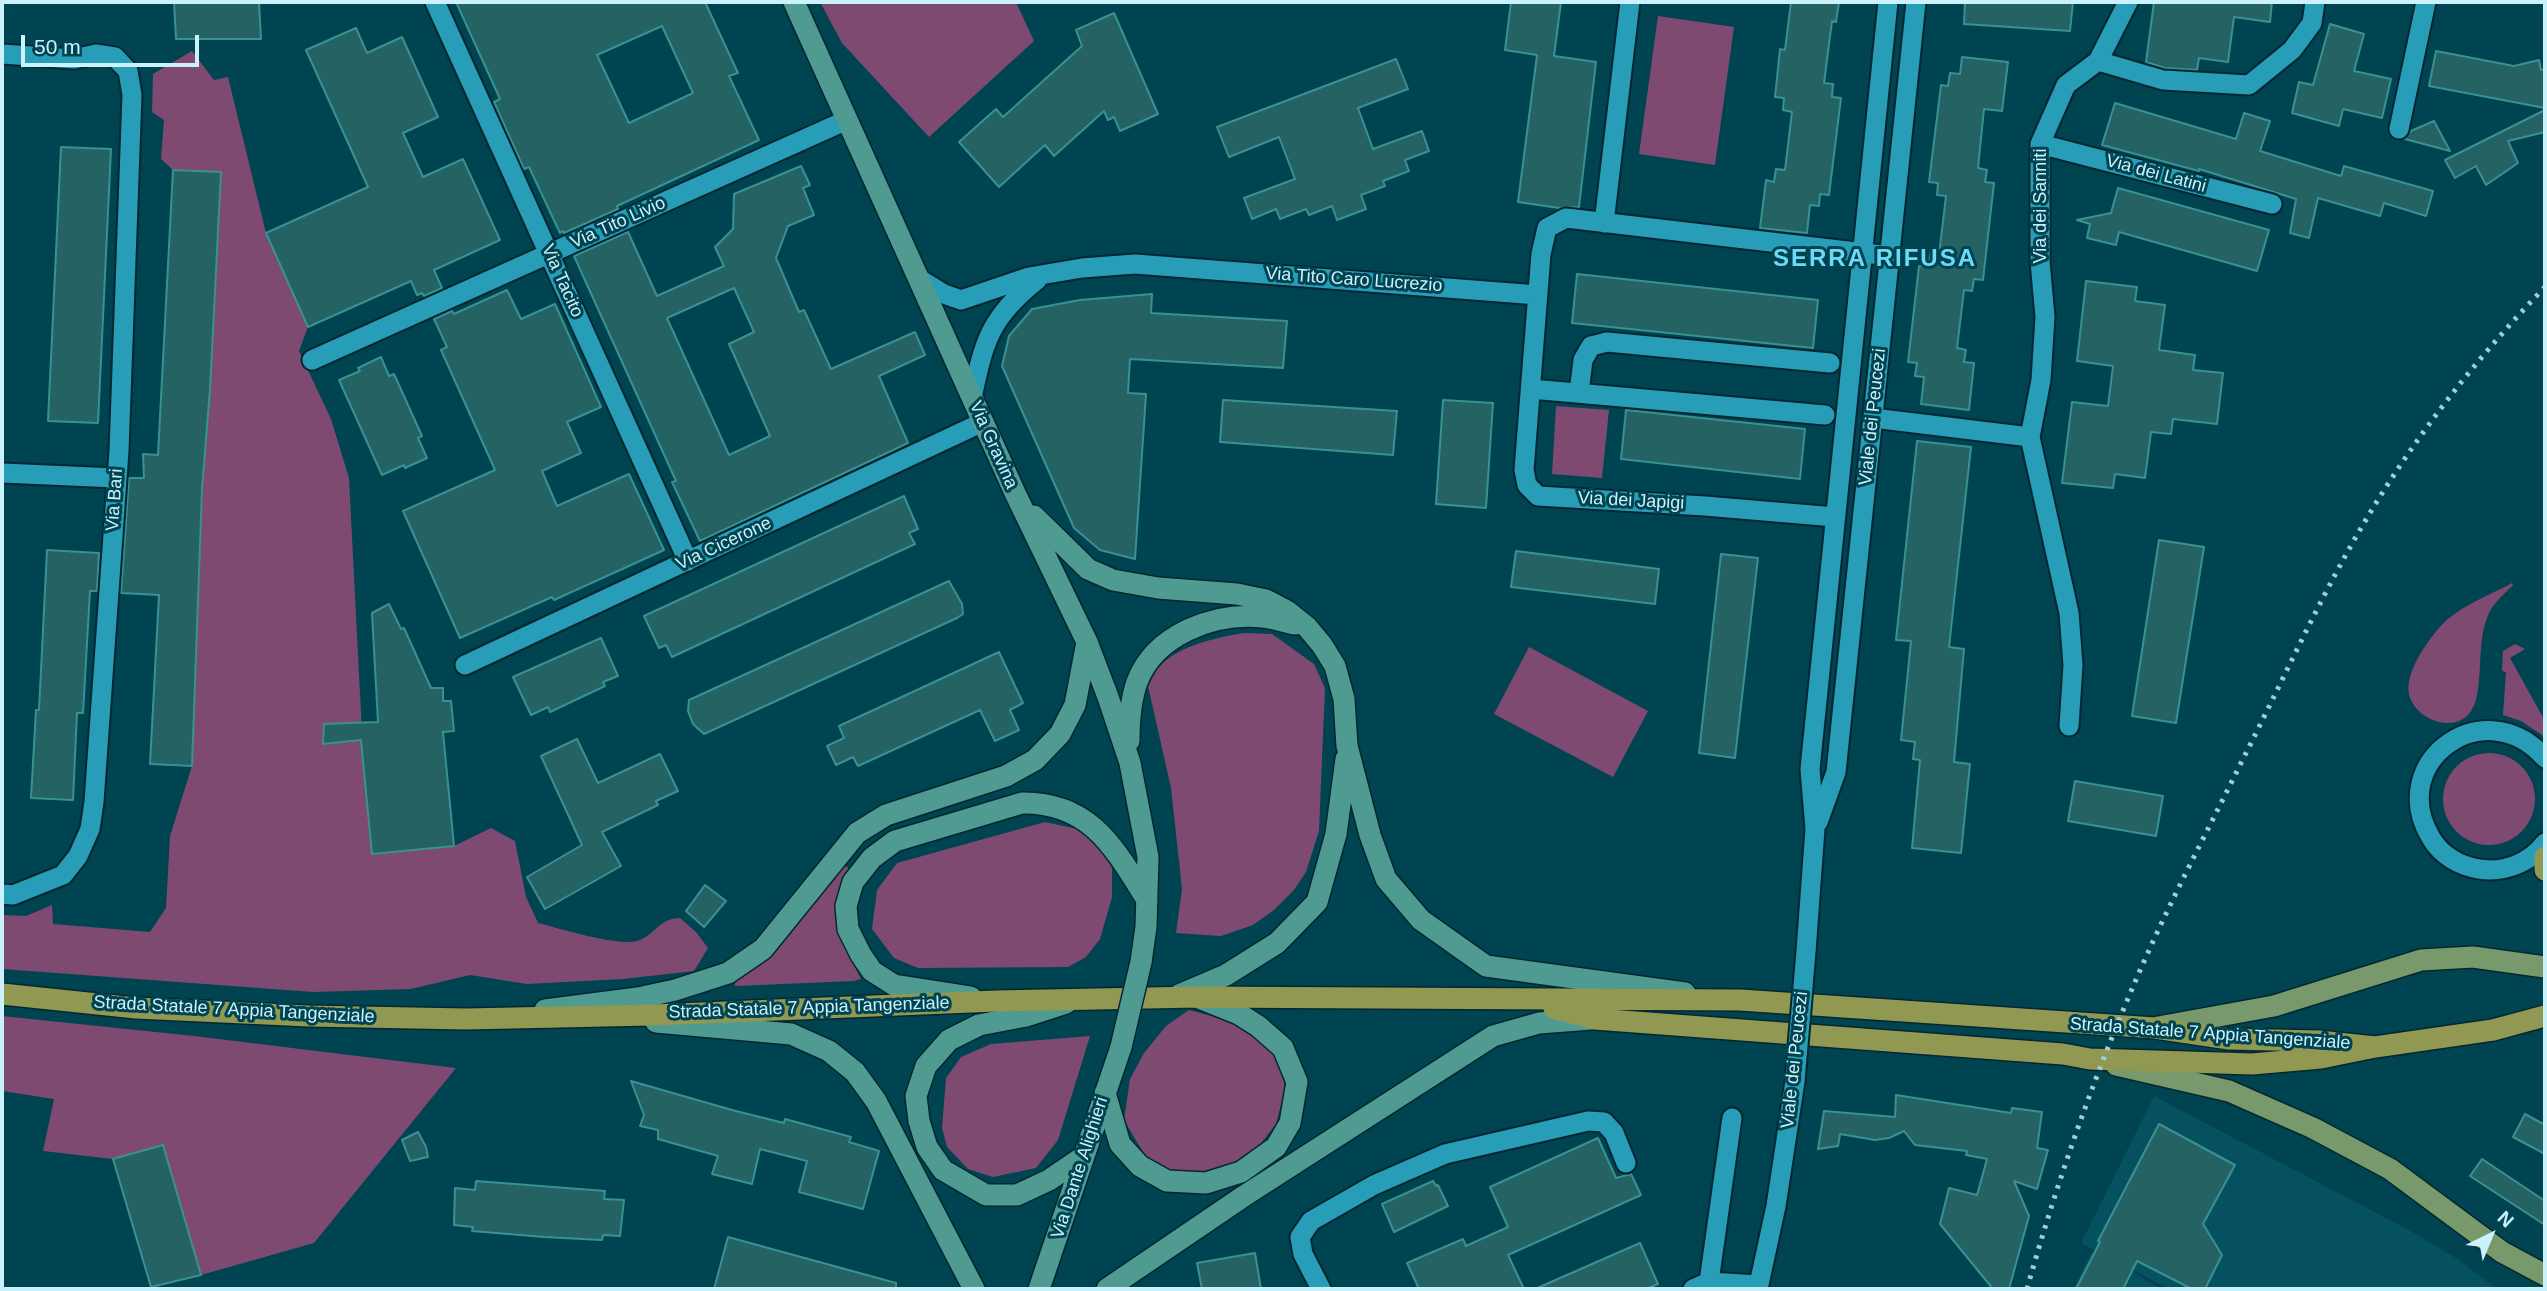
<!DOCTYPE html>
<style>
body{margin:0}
#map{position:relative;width:2547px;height:1291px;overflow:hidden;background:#004351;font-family:Helvetica,sans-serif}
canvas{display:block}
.frame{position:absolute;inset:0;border:4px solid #cbf1fc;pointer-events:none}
.north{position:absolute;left:2456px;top:1200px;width:70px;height:70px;-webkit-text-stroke:5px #004351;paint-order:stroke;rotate:43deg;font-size:19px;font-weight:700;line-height:28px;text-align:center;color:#cbf1fc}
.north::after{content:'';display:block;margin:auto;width:24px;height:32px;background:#cbf1fc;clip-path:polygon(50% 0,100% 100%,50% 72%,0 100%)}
.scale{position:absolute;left:21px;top:35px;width:178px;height:32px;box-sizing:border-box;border:4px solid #cbf1fc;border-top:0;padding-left:9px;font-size:21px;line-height:24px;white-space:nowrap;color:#cbf1fc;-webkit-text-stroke:5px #004351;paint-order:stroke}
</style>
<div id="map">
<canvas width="2547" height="1291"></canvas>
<div class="frame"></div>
<div class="north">N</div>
<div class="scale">50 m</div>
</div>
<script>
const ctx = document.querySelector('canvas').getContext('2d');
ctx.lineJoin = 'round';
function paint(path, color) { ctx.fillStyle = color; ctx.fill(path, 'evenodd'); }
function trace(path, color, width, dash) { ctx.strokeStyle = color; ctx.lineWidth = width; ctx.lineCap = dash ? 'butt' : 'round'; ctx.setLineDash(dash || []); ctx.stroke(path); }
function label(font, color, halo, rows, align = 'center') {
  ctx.font = font + ' Helvetica,sans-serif'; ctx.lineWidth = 6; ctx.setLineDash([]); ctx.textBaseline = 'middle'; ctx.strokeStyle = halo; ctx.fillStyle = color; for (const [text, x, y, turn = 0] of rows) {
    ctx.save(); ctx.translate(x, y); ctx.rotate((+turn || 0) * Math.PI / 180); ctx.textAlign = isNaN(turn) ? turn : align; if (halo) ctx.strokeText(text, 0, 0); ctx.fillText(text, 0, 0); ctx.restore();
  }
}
paint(new Path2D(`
 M2154,1096L2407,1229L2456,1258L2497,1289H2169L2081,1243Z
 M2092,1251L2133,1272L2161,1289H2073Z`), '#065160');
paint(new Path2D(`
 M820,2H1016L1034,41L929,137L842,43Z
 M1658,16L1734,27L1715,165L1639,154Z
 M192,51L214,80L228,77L266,233L308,327L299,351L331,419L349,478L364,772L372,853L454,846L491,828L515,841L526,897L538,923C562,929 615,946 637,941C653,937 659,918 680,918L696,932L708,948L694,971L623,979L527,984L470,975L411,989L313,992L2,969V915L26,916L52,905L53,924L150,932L166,908L170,836L192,766L202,501L221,172L173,170L161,159L164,120L152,112L153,74Z
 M1556,406L1609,410L1602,478L1552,474Z
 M2512,583L2513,585C2503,595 2492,604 2487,618C2475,647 2486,697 2468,715C2450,733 2414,718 2409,694C2405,673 2426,643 2439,628C2457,607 2488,596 2512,583Z
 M1244,633L1272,634L1314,664L1325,688L1319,831L1306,872L1294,890L1274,910L1253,925L1221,936L1176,933L1182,889L1171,788L1148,686C1152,680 1155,671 1160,666C1178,646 1218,637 1244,633Z
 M2515,644L2525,649L2510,658L2545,721V737L2521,721L2503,715L2506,672L2502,671L2503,651Z
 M1529,647L1648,711L1613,777L1494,714Z
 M2443 799a46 46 0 1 1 92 0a46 46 0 1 1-92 0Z
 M1045,822L1077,829L1106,847L1112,869V897L1100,939L1086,957L1068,967L918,968L894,958L872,929L877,890L897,863Z
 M841,866L848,867V873L843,910L842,942L861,979L854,981L735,986V981L756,966Z
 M1189,1010L1234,1022L1280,1056L1285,1089L1276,1124L1258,1147L1226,1170L1183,1176L1147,1159L1124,1120L1130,1079L1144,1053L1166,1026Z
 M2,1016L194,1036L456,1068L314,1243L201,1275L163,1145L113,1159L43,1151L54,1099L2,1091Z
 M1090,1036L1058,1140L1036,1168L993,1177L968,1169L947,1147L942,1128L946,1078L961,1057L991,1044Z`), '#7e4a71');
const building = new Path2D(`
 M174,2H259L261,39H176Z
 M456,2H705L738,73L729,76L759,140L617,206L618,209L564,233L563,231L560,233L529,167L524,169L494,102L500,99ZM662,26L693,93L629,123L597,55Z
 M1511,2H1561L1554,56L1596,62L1579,207L1559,208L1518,202L1537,55L1505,50Z
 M1791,2H1839L1836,22L1832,21L1824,83L1833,84L1832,97L1841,98L1829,195L1820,194L1819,206L1810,205L1807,233L1760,228L1766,180L1774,182L1776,169L1785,170L1792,112L1783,110L1784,98L1775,97L1780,49L1785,50Z
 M1965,2H2073L2070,31L1964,24Z
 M2154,2H2272L2270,22L2234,17L2228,62L2199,58L2197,70L2165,68L2146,62Z
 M1114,13L1158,114L1120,131L1114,117L1108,120L1104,111L1054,156L1045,145L999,187L959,142L996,109L1003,117L1082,46L1076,30Z
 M2330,24L2364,34L2354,71L2391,79L2382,118L2343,109L2339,126L2292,113L2299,82L2313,85Z
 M356,28L367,53L402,37L438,117L403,133L423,177L463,159L500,240L434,270L442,288L424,296L422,293L417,295L411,281L308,327L266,233L368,187L306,50Z
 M2436,51L2514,66L2539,60L2541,70L2545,69V108L2429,86Z
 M1962,57L2008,62L2002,111L1984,109L1978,168L1987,170L1985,182L1994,183L1983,280L1974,279L1972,291L1964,290L1957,348L1966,350L1964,362L1974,363L1969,410L1921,404L1924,377L1915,376L1917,363L1908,362L1919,266L1929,267L1930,254L1939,255L1946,196L1937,195L1938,183L1929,182L1941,85L1948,86L1950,73L1960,74Z
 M1396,59L1408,89L1358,108L1373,149L1422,131L1429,151L1405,160L1409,171L1383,181L1385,186L1361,195L1366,209L1337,220L1332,206L1309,215L1306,209L1280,219L1276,209L1252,219L1244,198L1295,179L1279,137L1229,157L1217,127Z
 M2115,103L2236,139L2244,113L2270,121L2260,151L2341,176L2344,166L2433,191L2426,216L2384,203L2380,216L2318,198L2309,238L2290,233L2296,199L2199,169V171L2102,145Z
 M2545,110V132L2508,141L2518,163L2486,185L2476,166L2455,178L2445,160Z
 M2434,121L2450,151L2405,139L2411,131Z
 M61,147L111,149L98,423L48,421Z
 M801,166L810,185L803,188L814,215L788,226L776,258L799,312L804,310L831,369L915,332L925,355L879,376L908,443L700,541L672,482L676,481L574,256L628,232L657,296L724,266L715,247L733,229L734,194ZM734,288L754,332L729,344L770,436L729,455L667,318Z
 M173,170L221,172L210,389L202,489L192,766L150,764L159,595L121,593L129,478H144L143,454L158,455Z
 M2118,188L2269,230L2257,271L2119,232L2116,245L2087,238L2090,224L2077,220L2111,213Z
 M1577,274L1818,300L1813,348L1572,323Z
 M2086,281L2137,287L2135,301L2165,305L2159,350L2195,355L2193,370L2223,373L2217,424L2173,419L2171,434L2151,432L2145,478L2115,474L2113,488L2062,483L2072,402L2108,406L2113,366L2077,361Z
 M507,290L521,319L555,304L601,407L567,422L581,453L542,471L557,506L629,474L664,550L554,600L552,597L460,638L403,511L495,470L441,350L447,347L434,319L452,311L454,314Z
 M1152,294L1151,313L1287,321L1283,368L1130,359L1128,393L1146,394L1135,559L1100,550L1074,528L1002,366L1009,336L1032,309L1080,300Z
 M381,357L389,376L394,374L422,436L418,438L427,458L405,468L404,465L382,475L339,380L360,371L358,368Z
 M1223,400L1397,411L1393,455L1220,442Z
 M1443,400L1493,403L1486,508L1436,504Z
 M1626,410L1805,429L1800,479L1621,459Z
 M1917,441L1971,447L1949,647L1964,649L1954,762L1970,764L1961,853L1912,848L1920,760L1913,759L1915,742L1901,740L1911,641L1896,640Z
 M904,496L918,529L909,533L915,544L672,657L666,645L659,648L644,616Z
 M2159,540L2204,547L2176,723L2132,716Z
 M47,550L99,553L97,591H90L83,713H77L73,800L31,798L36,710H39Z
 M1516,551L1659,569L1655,604L1511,587Z
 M1721,554L1758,558L1735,758L1699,753Z
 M949,581L962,604L963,614L957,618L704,734L693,724L688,711L689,700Z
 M389,604L401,629L404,628L431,688H443V701H451L454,731L443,732L454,846L372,854L361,740L323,744L324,724L378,722L372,613Z
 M601,638L618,676L603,682L605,686L550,712L548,707L531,715L513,677Z
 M999,652L1023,703L1010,710L1019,730L995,741L980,710L858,766L853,757L836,765L827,746L844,738L839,726Z
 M577,739L598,783L660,754L678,791L656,801L658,805L602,832L621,866L545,909L527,877L582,845L541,756Z
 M2075,781L2163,796L2156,836L2068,821Z
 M705,885L726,901L704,927L686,911Z
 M631,1081L732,1110L784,1123L785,1119L851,1137L849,1142L879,1151L863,1209L799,1192L807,1161L760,1149L752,1184L712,1174L718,1156L658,1139V1130L640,1126L644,1115Z
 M1896,1095L2011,1113L2012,1108L2042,1112L2037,1148L2048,1150L2037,1189L2014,1181L2029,1216L2009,1289H1993L1940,1224L1949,1188L1977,1195L1987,1159L1966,1155L1967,1151L1915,1145L1904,1131L1889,1138L1875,1140L1840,1134L1838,1146L1818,1149L1824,1111L1895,1117Z
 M2525,1114L2545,1125V1154L2513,1137Z
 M2159,1124L2235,1165L2203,1224L2222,1255L2205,1289H2192L2137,1261L2123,1289H2076L2100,1242L2098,1241Z
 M418,1132L426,1147L428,1157L410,1161L402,1140Z
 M1598,1138L1616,1178L1631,1174L1641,1195L1508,1255L1524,1289H1419L1407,1263L1463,1239L1466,1246L1508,1227L1490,1187Z
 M163,1145L201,1275L151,1287L113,1159Z
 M2482,1159L2545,1201V1225L2470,1176Z
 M476,1181L605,1191L604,1199L624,1200L620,1236L603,1235L602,1240L544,1237L472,1231L473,1227L454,1225L455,1188L475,1190Z
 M1433,1181L1436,1186L1438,1185L1448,1206L1394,1232L1382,1204Z
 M728,1237L896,1283V1289H714Z
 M1640,1243L1658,1284L1646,1289H1535Z
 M1255,1253L1261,1289H1202L1197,1263Z`);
paint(building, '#246263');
trace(building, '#389294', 2);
const minor = new Path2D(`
 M435,2L688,561
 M2,54L74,59L96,54L115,57L128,71L132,95L119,451L94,802L90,829L78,856L63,875L13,895L2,894
 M2098,61L2163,80L2249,85L2292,50L2312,23L2315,2
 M2399,129L2426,2
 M2040,144L2272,204
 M1604,223L1630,2
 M918,278L944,294L961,300L1029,277L1082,268L1135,264L1538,295
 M312,360L847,120
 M1531,389L1825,415
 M1579,393L1583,360L1591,346L1607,342L1830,363
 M972,398C984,341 990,317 1037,280
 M1873,418L2030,437
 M2,473L116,478
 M1835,517L1705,506L1538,496L1527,485L1524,470L1541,254L1547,228L1566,218L1890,256
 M465,665L983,422
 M2069,726L2073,665L2069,613L2030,437L2041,380L2045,317L2040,261V144L2066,85L2098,61L2128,2
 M2545,758C2485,690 2385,761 2431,838C2441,855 2459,866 2479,869C2504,873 2530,863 2545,843
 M1818,822L1836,772L1916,2
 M1806,951L1815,829L1810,769L1888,2
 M1709,1282L1732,1118
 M1321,1289L1303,1254L1300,1237L1311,1221L1374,1185L1445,1154L1588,1121L1604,1122L1614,1133L1626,1163
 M1693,1289L1709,1282L1759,1285
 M1758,1289L1776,1206L1795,1081`);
const secondary = new Path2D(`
 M794,2L1015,493L1087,642L1108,697L1130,763L1148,857L1146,927L1141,962
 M1034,516L1088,569L1113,580L1158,588L1237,594L1266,600L1287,611L1307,627L1322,645L1335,666L1344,699L1347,746L1370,835L1386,879L1421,920L1486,966L1685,993
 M1129,741C1129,721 1130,702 1137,682C1155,634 1215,612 1263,617C1274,618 1285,622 1295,624
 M1179,995L1226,975L1277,943L1317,902L1336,834L1346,759
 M971,997L894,985L872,971L861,955L848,929L846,906L853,882L872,858L895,841L1022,803C1091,802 1115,849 1147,900
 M1066,1003L1026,1016L979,1025L949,1040L926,1066L916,1096L919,1121L927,1147L943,1170L986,1195H1017L1049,1180L1083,1157
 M545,1010L638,998L675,990L728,973L763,949L857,833L886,815L1006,776L1035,760L1060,734L1075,705L1087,642
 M656,1022L791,1034L829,1051L855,1072L876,1101L974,1289
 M1105,1093L1120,1144L1140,1166L1167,1181L1206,1183L1241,1172L1276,1147L1290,1123L1297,1082L1283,1048L1258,1026L1239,1014L1199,998
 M1039,1289L1121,1047
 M1107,1289L1244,1196L1493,1036L1539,1023L1591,1019`);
const primary = new Path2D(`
 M2158,1027L2274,1006L2421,960L2473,957L2545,967
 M2116,1065L2229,1091L2313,1128L2390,1169L2502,1252L2545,1275`);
const trunk = new Path2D(`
 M2545,857V870
 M2,994L136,1008L309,1016L466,1019L652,1015L996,1001L1197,997L1740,1000L2155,1028L2229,1039L2319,1041L2375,1047
 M1554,1008L1595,1019L2063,1054L2090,1059L2252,1064L2321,1058L2375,1047L2493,1030L2545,1016`);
trace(minor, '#042730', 23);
trace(secondary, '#042730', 24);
trace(primary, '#042730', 24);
trace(trunk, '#042730', 24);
trace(minor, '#289db7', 19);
trace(secondary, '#4f9b91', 21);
trace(primary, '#77996b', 21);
trace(trunk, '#919852', 21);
trace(new Path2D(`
 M2027,1289C2056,1185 2092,1082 2135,982C2167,907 2206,834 2242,761C2279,688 2313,613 2353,542C2406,448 2471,364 2545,287`), '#a2ced9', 5, [3.5, 7]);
const minorBridge = new Path2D(`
 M1795,1081L1806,951`);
const secondaryBridge = new Path2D(`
 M1121,1047L1141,962`);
trace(minorBridge, '#042730', 23, []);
trace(secondaryBridge, '#042730', 24, []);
trace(minorBridge, '#289db7', 19);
trace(secondaryBridge, '#4f9b91', 21);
label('18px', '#cbf1fc', '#004351', [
 ["Via dei Latini",2156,174,15],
 ["Via dei Sanniti",2041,206,-90],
 ["Via Tito Livio",618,223,-24],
 ["Via Tito Caro Lucrezio",1354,280,4],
 ["Via Tacito",562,281,66],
 ["Viale dei Peucezi",1873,417,-84],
 ["Via Gravina",993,445,66],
 ["Via Bari",115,500,-86],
 ["Via dei Japigi",1631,501,3],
 ["Via Cicerone",724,544,-25],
 ["Strada Statale 7 Appia Tangenziale",809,1008,-2],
 ["Strada Statale 7 Appia Tangenziale",234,1010,3],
 ["Strada Statale 7 Appia Tangenziale",2210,1034,4],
 ["Viale dei Peucezi",1795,1060,-84],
 ["Via Dante Alighieri",1080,1168,-72]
]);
ctx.letterSpacing = '2px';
label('bold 24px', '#6ed9f4', '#004351', [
 ["SERRA RIFUSA",1875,259]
]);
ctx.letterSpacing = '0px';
</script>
